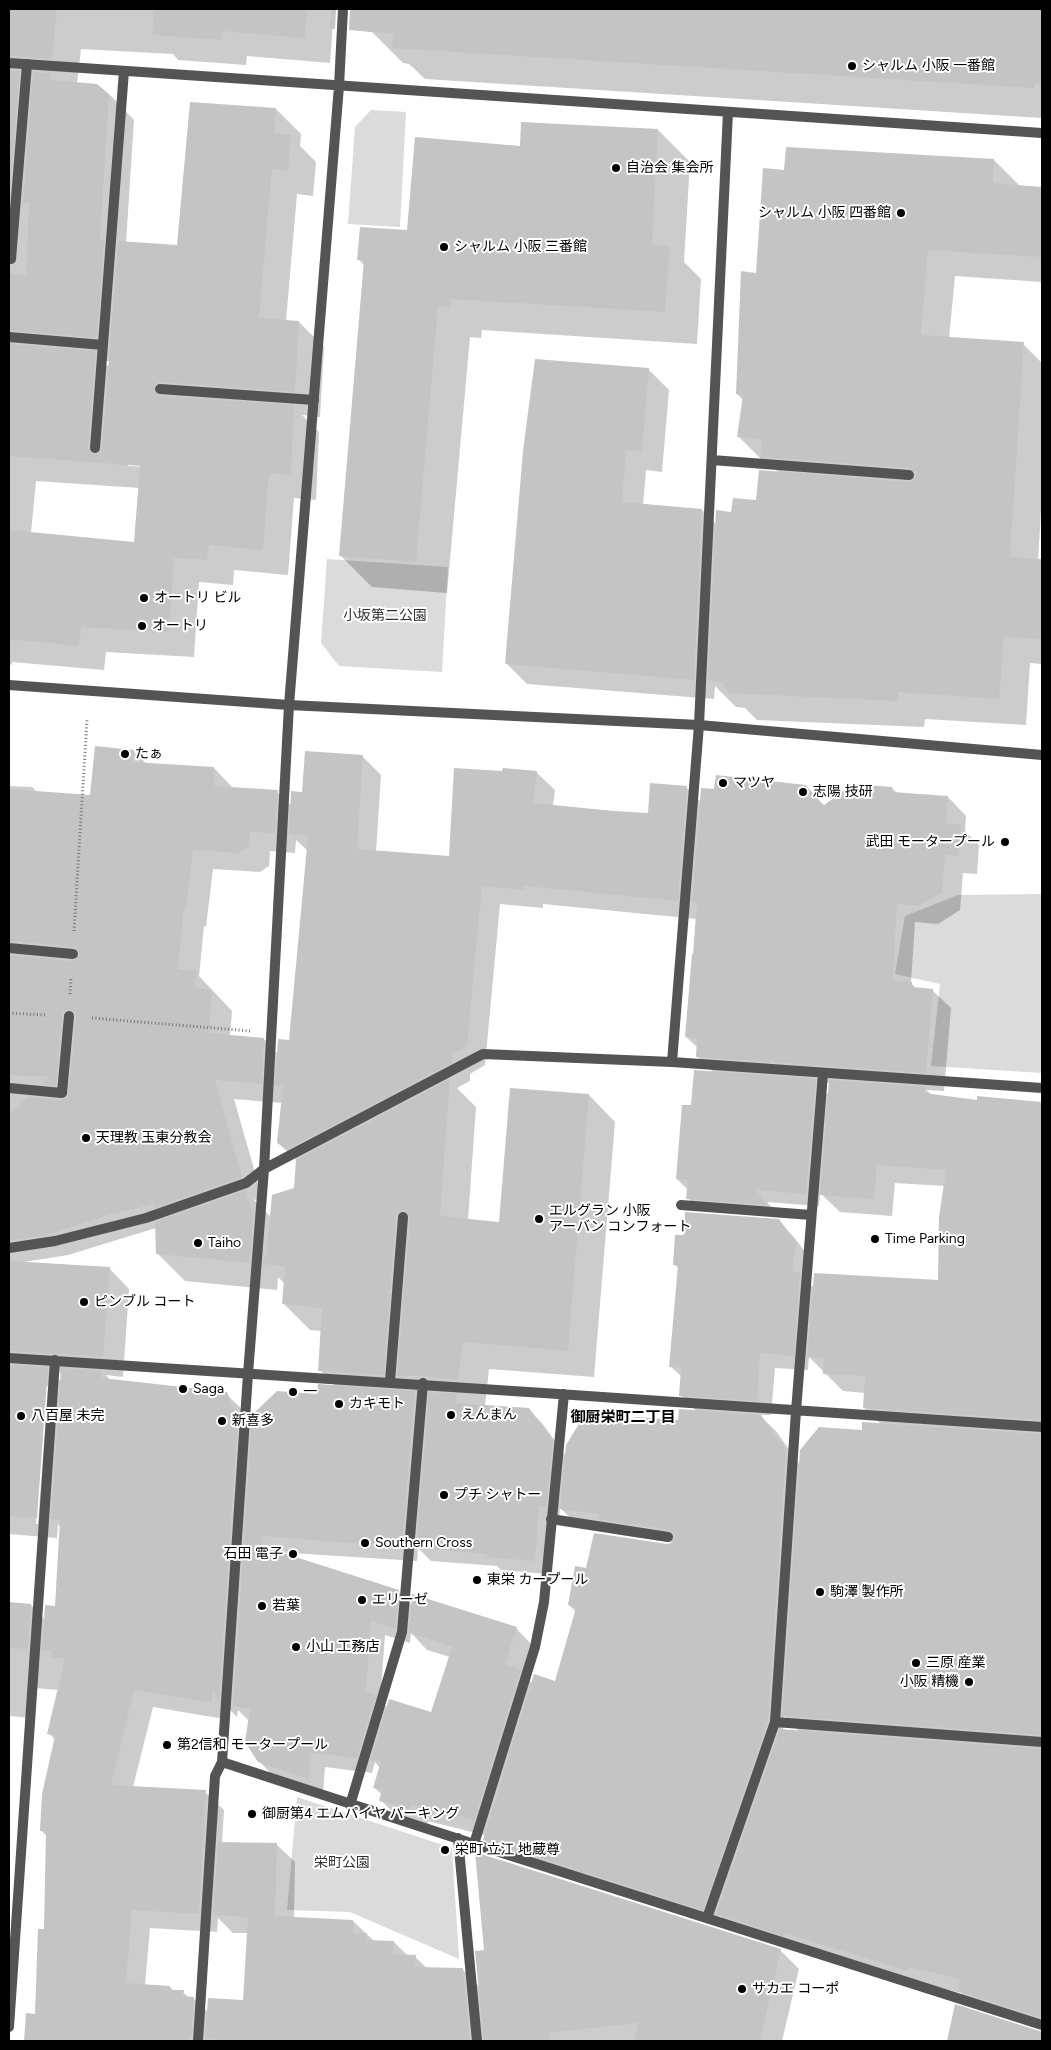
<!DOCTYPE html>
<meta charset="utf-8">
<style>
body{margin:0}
#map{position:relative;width:1051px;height:2050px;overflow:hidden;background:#fff;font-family:Figtree,sans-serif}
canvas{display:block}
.frame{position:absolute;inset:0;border:10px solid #000;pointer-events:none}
</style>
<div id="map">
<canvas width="1051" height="2050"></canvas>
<div class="frame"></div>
</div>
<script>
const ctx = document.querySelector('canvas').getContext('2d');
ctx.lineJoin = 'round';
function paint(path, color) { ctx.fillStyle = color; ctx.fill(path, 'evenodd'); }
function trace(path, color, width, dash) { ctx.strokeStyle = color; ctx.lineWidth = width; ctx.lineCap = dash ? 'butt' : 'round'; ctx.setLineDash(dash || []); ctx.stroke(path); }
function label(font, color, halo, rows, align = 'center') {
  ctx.font = font + ' Figtree,"Noto Sans JP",sans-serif'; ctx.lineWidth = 4; ctx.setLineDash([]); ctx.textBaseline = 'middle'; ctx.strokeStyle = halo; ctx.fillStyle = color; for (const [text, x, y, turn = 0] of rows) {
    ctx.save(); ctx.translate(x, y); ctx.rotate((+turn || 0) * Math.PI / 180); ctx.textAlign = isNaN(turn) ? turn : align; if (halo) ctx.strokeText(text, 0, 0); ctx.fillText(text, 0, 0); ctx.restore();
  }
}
paint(new Path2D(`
 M371,110L406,112L400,227L348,224L355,127Z
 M327,559L448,567L442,672L339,666L321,643Z
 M1042,894V1073L931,1066L940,984L895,974L905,916L958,895Z
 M297,1797L452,1848L459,1959L350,1912L287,1910Z`), '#dbdbdb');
paint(new Path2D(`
 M9,9H334L330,63L247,56L246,65L178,60L173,54L81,49L77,83L109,94L134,120L126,243L178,247L276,109L301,134L300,146L316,162L313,196L297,194L286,321L299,322L324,347L320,417L302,415L319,432L316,500L294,498L288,575L234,570L233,585L199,582L194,657L106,652L104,670L12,662V665L9,664ZM103,361H110L109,367ZM128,463L147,467L128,466ZM36,481L140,488L135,543L31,533Z
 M374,9H1042V118L425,79L409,64L403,63L372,32Z
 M658,130L690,162L684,262L701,279L697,344L482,330L481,338L470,337L447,593L372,587L340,555L365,266L358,259L408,232L521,147Z
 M994,160L1020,186L1042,188V282L955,276L949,339L1023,344L1042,363V495L1038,560H1042V664L1030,663L1026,725L925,719L924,727L757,720L745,708L736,707L715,686L714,699L527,684L507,664L649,370L669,390L662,472L646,470L643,506L702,510L717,525L733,513L757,501L779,473L769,464L765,463L738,436L743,400L737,394L757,274L785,171Z
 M133,751L147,764L214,768L234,789L277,792L292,806L303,794L362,756L381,775L376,852L450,857L503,773L536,772L555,790L553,806L649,814L687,788L701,802L715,790L805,786L825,806L892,788L897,793L948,797L966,816L965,831L979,845L977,874L963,873L960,910L938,924L915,922L911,983L917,989L932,990L951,1008L944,1091L926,1090L932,1095L978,1101L979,1098L1042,1103V1752L1039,1751L1042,1755V2030L977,2009L961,1993L927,1985L735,1932L720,1916L717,1924L499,1854L484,1839V1835L428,1821L427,1826L398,1818L381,1800L382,1795L374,1787L380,1768L375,1762L372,1773L325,1767L323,1793L274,1777L259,1761L249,1721L238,1710L237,1717L230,1710V1720L153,1707L133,1787L205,1792L224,1810L222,1843L276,1844L295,1862L294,1918L353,1921L374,1941L394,1942L408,1956L415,1957L427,1968L463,1970L480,1987L780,1950L799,1969L782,2041H26L27,2014L36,2015L45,1930L47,1837L41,1830L56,1741L49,1733L59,1690L35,1688L33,1718L9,1716V1603L31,1605L45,1620L56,1607L61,1527L58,1524L57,1538L9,1534V786L32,787L37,792L91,796ZM296,840L308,851L291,1041L278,1054L264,1039L230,1036L232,1011L199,976L204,926L206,927L213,869L260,872L269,866L270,851L295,853ZM500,904L543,908V904L697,919L686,1037L698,1048L697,1056L714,1073L692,1107L677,1179L688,1190V1198L701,1211L779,1217L767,1202L819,1206L820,1193L840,1212L892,1216L895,1183L945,1186L940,1281L814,1288L808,1282L810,1258L793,1236L778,1221L685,1237L674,1264L679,1269L670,1366L682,1377L681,1395L697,1412L679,1421L636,1426L566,1456L542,1423L528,1409L485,1406L489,1369L594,1377L615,1122L589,1095L500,1223L468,1220L476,1107L457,1088L470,1081V1074L485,1065ZM817,1082L830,1083L829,1095ZM234,1099L282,1103L278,1143L297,1161L295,1189L271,1217L254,1200L262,1197ZM156,1228L157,1253L185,1281L277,1290L278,1277L285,1284L283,1303L310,1330L322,1331L320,1370L336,1387L252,1430L245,1412L226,1394L110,1380L106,1375L123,1377L129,1289L109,1268L24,1262L68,1255ZM809,1357L843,1391L865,1393L864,1408L881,1424L863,1431L800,1465L776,1431L759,1415H771L775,1368L808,1370ZM51,1372L62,1373V1383ZM45,1386H48L38,1524H36ZM560,1508L576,1523L614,1534L675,1543L587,1570L569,1605L576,1612L556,1683H532L524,1674L533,1646L516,1628L412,1605L398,1591L275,1552L417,1561L418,1548L431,1561L497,1566L501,1570L548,1574L552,1519L559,1520ZM411,1633L427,1650L450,1657L432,1714L388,1708L380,1701L385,1635L410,1643ZM784,1716L800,1732L783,1731ZM218,1918L233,1933H249L244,2001L208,2012L193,1998H189L183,1992L174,1991L170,1987L145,1985L150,1928L217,1932Z
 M956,2006L1042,2032V2041H948Z`), '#0003');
paint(new Path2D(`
 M9,9H57L52,59L9,56Z
 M154,9H307L305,38L222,31L221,40L152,35Z
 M331,9H336L335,29L330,28Z
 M350,9H1042V83H1035L1034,88L392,48L393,34L349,30Z
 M9,70L20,71L9,202Z
 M33,72L51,73L50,80L97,84L109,94L100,240H104L97,338L9,330V273L26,275L29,203H23Z
 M190,102L276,108L274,133L291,135L288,171L272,169L259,318L299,321L295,392L160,382L155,385L154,392L160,396L294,405L291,475L269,473L263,550L209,545L207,560L174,558L169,632L81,627L79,646L9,639V530L134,542L140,466L9,456V344L96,351L88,447L92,454H98L102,449L118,241L177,245Z
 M521,122L658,129L652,245L670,246L665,312L450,299V307L438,306L416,562L339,556L364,260H357L360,227L407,230L415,137L520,146Z
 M786,147L994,159L993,183L1042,187V257L928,250L921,335L1024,342L1010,557L1042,559V639L1004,637L999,699L898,692V701L729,693L722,682L708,681L716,510L731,512L733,498L756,500L759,470L908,482L912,481L916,476L915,472L910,468L760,457L762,439L737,437L743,395L736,394L741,271L756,273L763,168L784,170Z
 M535,359L649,368L642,452L626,450L622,502L702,509L694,680L505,664L523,451Z
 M95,746L134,750L133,762L214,767V786L278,790L275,833L250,832L249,846L239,853L193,850L186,907H184L178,969L197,971L195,988L212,990L209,1033L264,1038L262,1084L215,1080L242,1177L154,1208V1204L105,1216L47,1235L9,1241V1114L28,1097L61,1100L68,1097L76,1017L75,1013L70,1009L66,1010L62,1015L56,1086L41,1084L49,1077L9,1075V955L72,961L78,958L80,954L77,949L74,947L9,941V789L90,795Z
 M305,751L363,755L357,849L449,856L454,768L502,771L503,768L537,771L533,803L613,811L648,813L650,783L687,786L678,901L525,886V890L482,886L467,1046L452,1055V1063L288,1149L277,1143L283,1085H275L278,1039L289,1040L308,836L289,834L291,791L302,792Z
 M716,775L806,785L823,806L852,784L892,787V792L948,796L946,823L961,825L959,856L945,855L942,892L919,906L897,904L893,980L912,982V987L933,989L926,1073L696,1057L697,1038L685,1037L692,954H693L697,902H692L701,788L714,789Z
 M694,1070L816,1079L806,1194L756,1190L767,1205L686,1199L688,1180L676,1179L682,1105H691Z
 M450,1079L440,1216L499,1222L510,1088L589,1094L568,1351L463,1342L458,1380L423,1376H397L410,1218L407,1212L403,1210L398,1213L396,1216L384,1375L318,1371L322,1308L282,1304L285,1266L263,1264L264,1254L266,1260L272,1195L294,1188L296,1160Z
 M829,1080L925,1087L924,1093L977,1100V1096L1042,1102V1420L863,1408L865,1376L823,1374L824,1358L807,1357L814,1273L938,1280L939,1217L946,1170L877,1165L874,1199L820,1195Z
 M246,1190L253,1216L250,1263L156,1254L155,1222Z
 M685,1212L779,1219L796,1242L792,1272H800L794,1356L760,1353L757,1401L679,1396L681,1368L669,1367L678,1265H673L675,1235H684Z
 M9,1261L110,1267L103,1357L9,1351Z
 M9,1365L48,1367L37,1518L9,1516Z
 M61,1368L102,1371V1378L227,1392L238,1419L219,1701L213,1690L212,1703L134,1690L111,1785L206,1790L199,1914L132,1910L126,1983L170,1986V1990H184L183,1996L194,1997L191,2038H188V2041H24L26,2013L35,2014L38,1929H44L46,1831H40L42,1794L55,1736L47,1734L65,1658H51L52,1651L42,1650L45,1605L55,1606L60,1520L51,1519Z
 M318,1384L415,1391L402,1547L263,1536L261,1546L399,1590L395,1629L371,1621L366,1691L376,1695L357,1758L310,1753L309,1779L258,1762L245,1742L250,1709L233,1706L252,1415L277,1391L317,1394Z
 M429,1392L457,1394L456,1403L529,1408L553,1441L546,1507L539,1506L535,1561L486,1557L487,1554L416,1548Z
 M679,1409L761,1415L786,1450L768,1721L703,1910L483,1840L534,1674L555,1681L576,1608L568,1605L575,1566L586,1568L594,1533L667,1544L671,1543L675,1539L674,1534L669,1530L597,1519L599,1514L560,1509L566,1445L585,1414L635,1424V1417L678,1420Z
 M862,1422L1042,1434V1735L782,1716L800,1450L819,1427L862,1430Z
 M412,1594L517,1627L505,1664L521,1669L473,1825L472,1819L411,1805L410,1809L379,1801L382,1790L373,1788L381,1761L371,1760L389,1699L431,1712L452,1647L409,1633Z
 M9,1602L31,1604L28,1649L9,1648Z
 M780,1729L1042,1749V2018L958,1991L960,1979L908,1967L907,1971L785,1933L784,1936L716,1914Z
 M218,1842L277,1843L275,1916L353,1920V1933H367V1940L394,1941L393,1954L416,1955L415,1967L463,1968L470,2041H234L205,2039L208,1998L243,2000L248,1917L213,1915Z
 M475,1852L781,1949L760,2041H634L638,2023L549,2033L550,2041H484L475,1951L484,1950Z
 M955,2004L1042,2032V2041H947Z`), '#c4c4c4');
trace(new Path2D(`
 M74,931L87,720
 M70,994L71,977
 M9,1013L46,1015
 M92,1018L250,1031`), '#767676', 3, [1, 2.5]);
trace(new Path2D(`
 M11,259L27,64
 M9,337L103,345
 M160,389L314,400
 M95,448L124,71
 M681,1205L811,1215
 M390,1381L403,1217
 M551,1519L668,1537`), '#545454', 10);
trace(new Path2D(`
 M9,63L1042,133
 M712,460L909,475
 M9,948L73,954
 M672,1062L699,725L728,112
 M9,1088L62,1093L69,1016
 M9,1248L55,1241L146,1218L246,1183L264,1169L483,1054L672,1062L1042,1088
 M9,1358C353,1378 698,1405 1042,1427
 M775,1722L1042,1742
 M222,1762L474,1844L1042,2025
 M350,1805L402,1632L423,1383
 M458,1838L477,2041
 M474,1844L535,1647L544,1602L564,1394
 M707,1918L775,1722L796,1411L823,1073
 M9,2027L55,1360
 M198,2041L215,1776L222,1762L248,1374L264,1169L289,705L339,86L343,9`), '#545454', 10);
trace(new Path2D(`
 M9,685L289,705L699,725L1042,755`), '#545454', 10);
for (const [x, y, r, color] of [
 [852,66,5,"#000"],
 [616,168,5,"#000"],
 [901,213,5,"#000"],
 [444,247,5,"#000"],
 [144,598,5,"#000"],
 [142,626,5,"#000"],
 [125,754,5,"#000"],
 [723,783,5,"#000"],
 [803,792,5,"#000"],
 [1005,842,5,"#000"],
 [86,1138,5,"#000"],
 [539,1219,5,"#000"],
 [875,1239,5,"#000"],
 [198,1243,5,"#000"],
 [84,1302,5,"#000"],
 [183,1389,5,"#000"],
 [293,1392,5,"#000"],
 [339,1404,5,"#000"],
 [451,1415,5,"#000"],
 [21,1416,5,"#000"],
 [222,1421,5,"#000"],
 [444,1495,5,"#000"],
 [365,1543,5,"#000"],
 [293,1554,5,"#000"],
 [477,1580,5,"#000"],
 [820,1592,5,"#000"],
 [362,1600,5,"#000"],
 [262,1606,5,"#000"],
 [296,1647,5,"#000"],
 [916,1663,5,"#000"],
 [969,1682,5,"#000"],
 [167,1745,5,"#000"],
 [252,1814,5,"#000"],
 [445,1850,5,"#000"],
 [742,1989,5,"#000"]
]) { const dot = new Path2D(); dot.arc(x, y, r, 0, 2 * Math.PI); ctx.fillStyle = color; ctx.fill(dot); trace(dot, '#fff', 2); }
label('14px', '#000', '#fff', [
 ["シャルム 小阪 一番館",862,66],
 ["自治会 集会所",626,168],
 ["シャルム 小阪 四番館",891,213,"right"],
 ["シャルム 小阪 三番館",454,247],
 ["オートリ ビル",154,598],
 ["オートリ",152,626],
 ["たぁ",135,754],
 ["マツヤ",733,783],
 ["志陽 技研",813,792],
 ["武田 モータープール",995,842,"right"],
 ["天理教 玉東分教会",96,1138],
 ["エルグラン 小阪",549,1211],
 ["アーバン コンフォート",549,1227],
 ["Time Parking",885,1239],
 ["Taiho",208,1243],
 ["ピンブル コート",94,1302],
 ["Saga",193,1389],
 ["一",303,1392],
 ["カキモト",349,1404],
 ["えんまん",461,1415],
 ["八百屋 未完",31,1416],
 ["新喜多",232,1421],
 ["プチ シャトー",454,1495],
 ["Southern Cross",375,1543],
 ["石田 電子",283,1554,"right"],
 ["東栄 カープール",487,1580],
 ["駒澤 製作所",830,1592],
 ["エリーゼ",372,1600],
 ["若葉",272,1606],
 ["小山 工務店",306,1647],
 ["三原 産業",926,1663],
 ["小阪 精機",959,1682,"right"],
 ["第2信和 モータープール",177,1745],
 ["御厨第4 エムパイヤ パーキング",262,1814],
 ["栄町 立江 地蔵尊",455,1850],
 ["サカエ コーポ",752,1989]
], 'left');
label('14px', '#323232', '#fff', [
 ["小坂第二公園",385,616],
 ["栄町公園",342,1863]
]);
label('bold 15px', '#000', '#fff', [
 ["御厨栄町二丁目",623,1418]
]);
</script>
